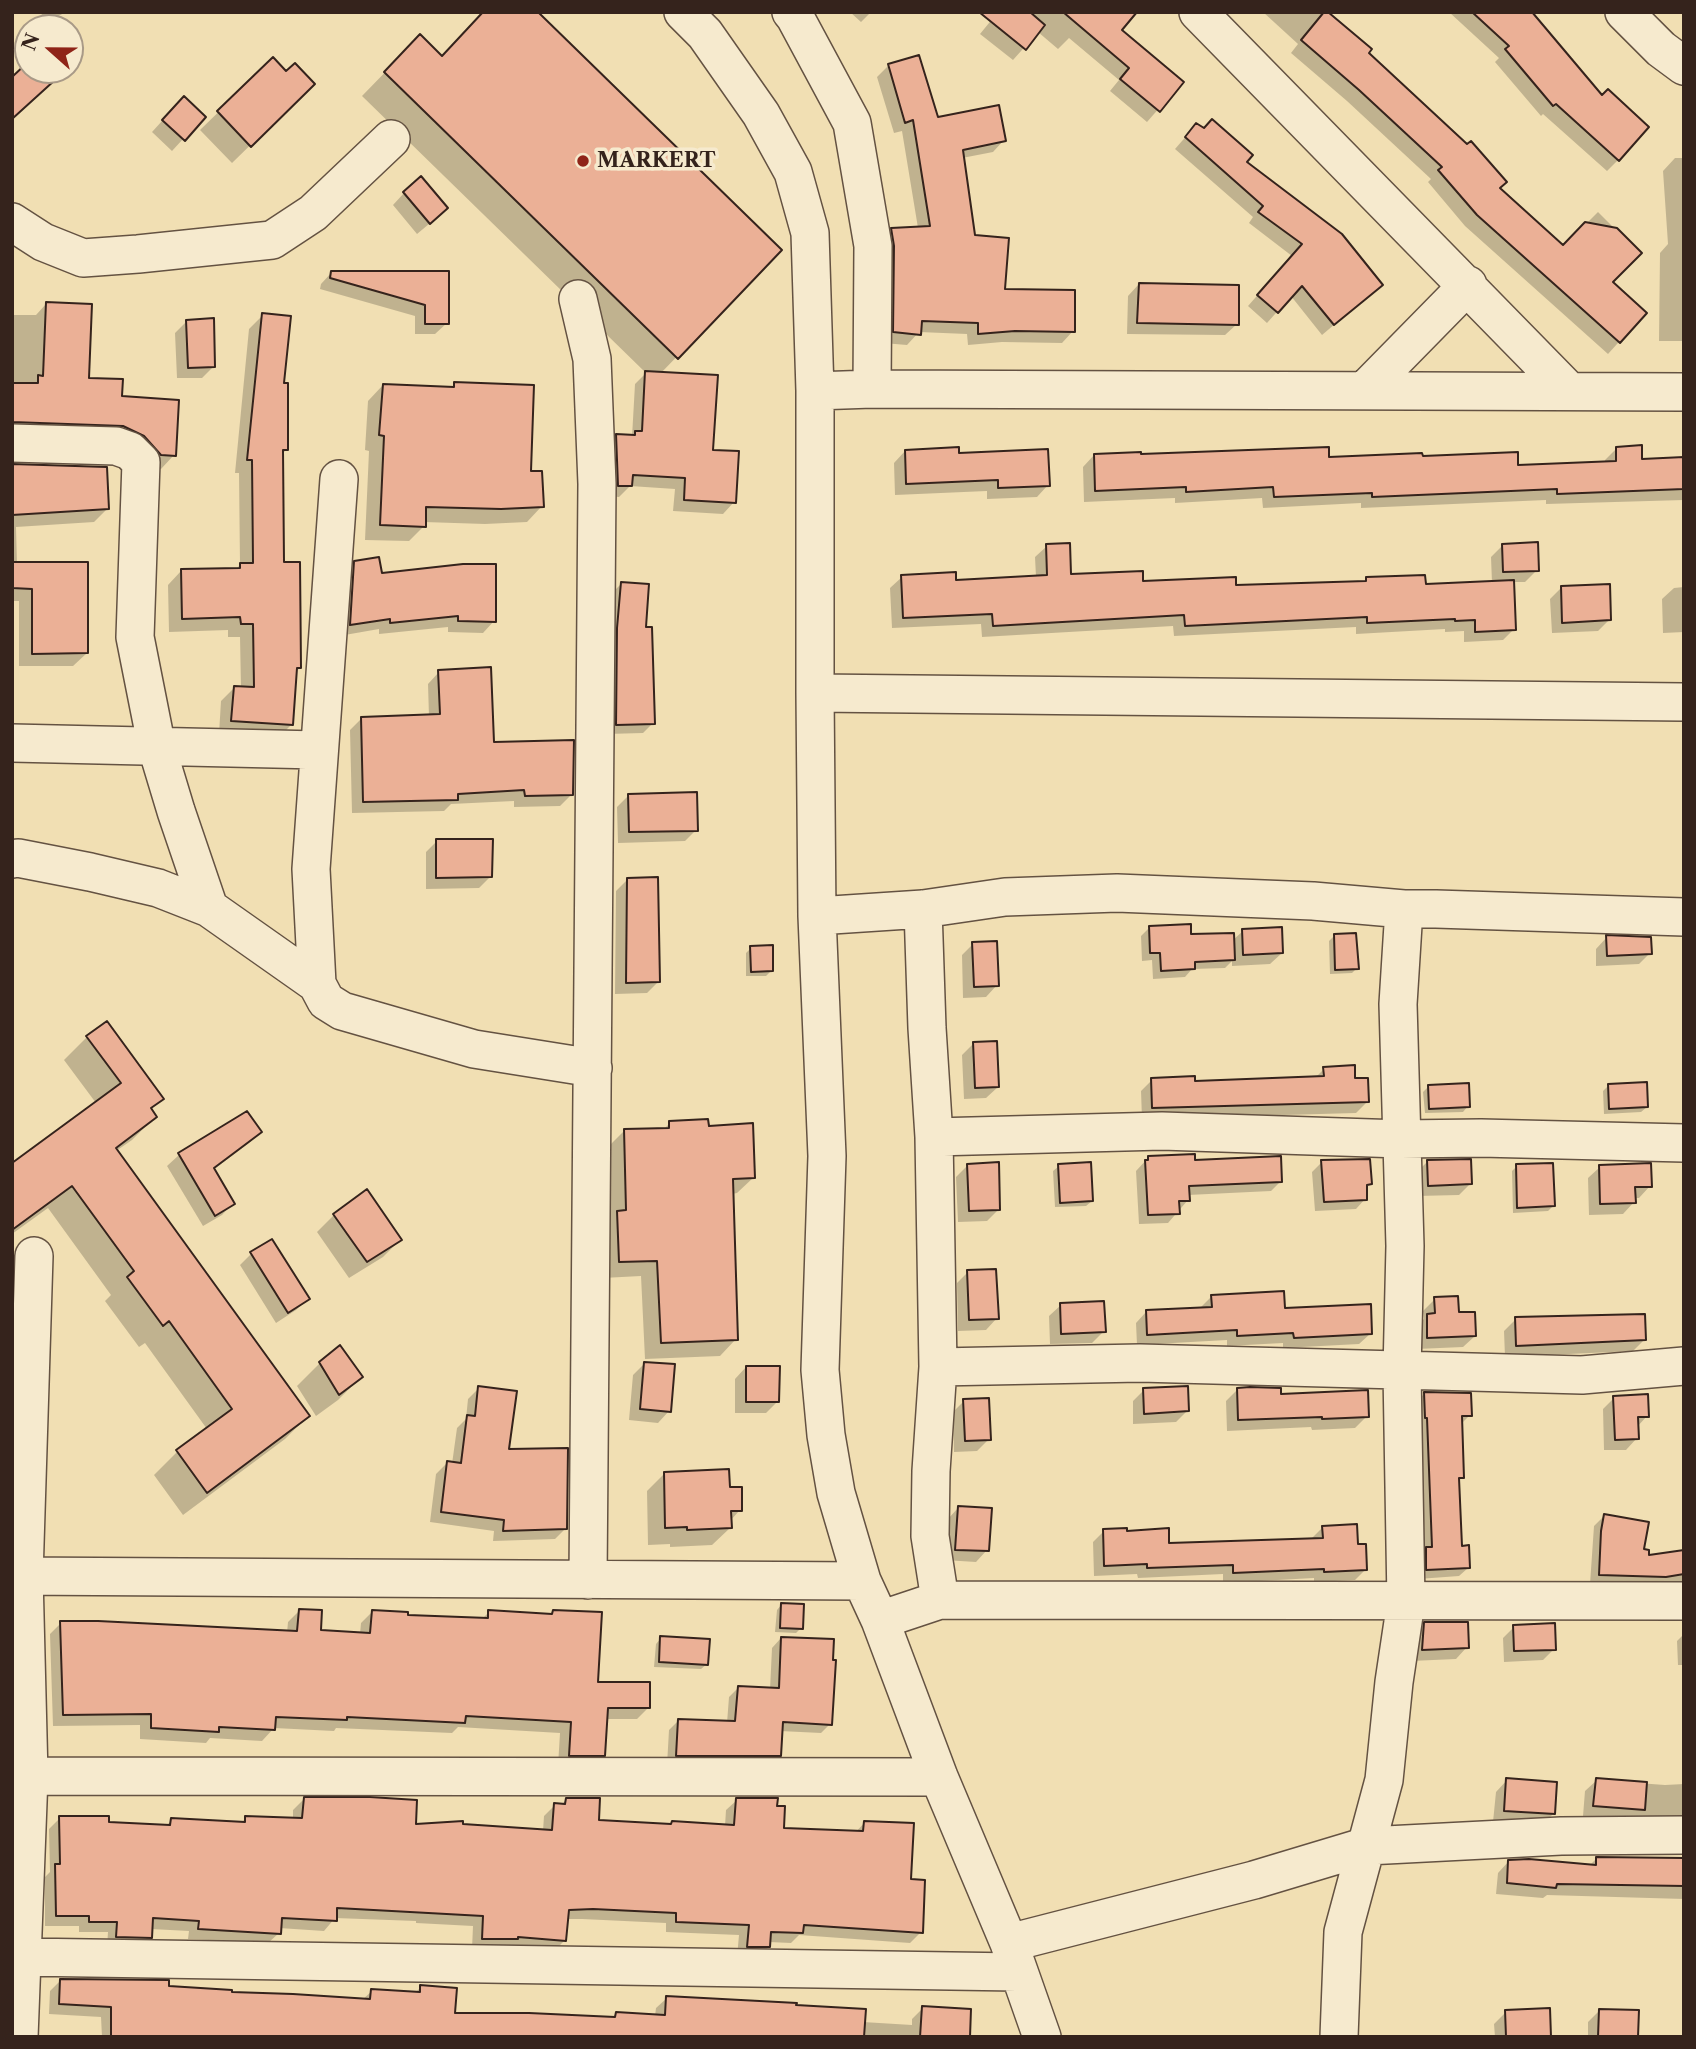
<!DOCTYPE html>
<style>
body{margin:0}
#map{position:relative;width:1696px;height:2049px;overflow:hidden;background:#f1dfb3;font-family:"Libre Caslon Text",serif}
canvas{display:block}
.frame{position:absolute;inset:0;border:14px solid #35231c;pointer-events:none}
.north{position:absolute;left:14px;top:14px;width:70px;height:70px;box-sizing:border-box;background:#f6eace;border:2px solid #a99a87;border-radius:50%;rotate:291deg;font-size:19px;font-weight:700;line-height:28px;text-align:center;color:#35231c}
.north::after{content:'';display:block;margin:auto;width:24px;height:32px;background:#8f2418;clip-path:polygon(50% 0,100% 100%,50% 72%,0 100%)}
</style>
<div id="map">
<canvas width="1696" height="2049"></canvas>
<div class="frame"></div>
<div class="north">N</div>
</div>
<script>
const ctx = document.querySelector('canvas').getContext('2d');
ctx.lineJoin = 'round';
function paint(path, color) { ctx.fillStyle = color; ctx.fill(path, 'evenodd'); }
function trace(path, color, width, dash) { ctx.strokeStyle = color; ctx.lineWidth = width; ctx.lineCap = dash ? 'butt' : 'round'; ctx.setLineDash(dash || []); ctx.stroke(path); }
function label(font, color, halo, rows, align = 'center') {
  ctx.font = font + ' "Libre Caslon Text",serif'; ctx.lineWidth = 7; ctx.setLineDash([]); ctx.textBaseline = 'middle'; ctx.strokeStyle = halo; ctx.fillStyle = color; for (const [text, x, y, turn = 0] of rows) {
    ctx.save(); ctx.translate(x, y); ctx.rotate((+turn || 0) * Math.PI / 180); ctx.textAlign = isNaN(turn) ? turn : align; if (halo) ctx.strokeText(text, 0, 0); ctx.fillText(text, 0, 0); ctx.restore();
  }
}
paint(new Path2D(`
 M40,12H66L47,22Z
 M850,12H871L861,22Z
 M998,12H1132L1119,31L1182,82L1147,122L1110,91L1119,80L1069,38L1058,49L1038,32L1013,60L980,34Z
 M1263,12H1325L1498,189L1563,247L1598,212L1639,253L1610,282L1645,313L1608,354L1465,226L1428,182L1431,179L1347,101L1291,53L1298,44Z
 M1449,12H1530L1618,160L1607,171L1543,114L1541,116L1495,62L1499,58Z
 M441,58L780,250L660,374L711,451L734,502L723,514L673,511L675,489L630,486L619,497L607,496L605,447L617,436L632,437L635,384L646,373L362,96L397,60Z
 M273,59L286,73L313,84L232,163L200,130Z
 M889,65L936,119L1004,140L993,152L962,158L974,237L1003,291L1073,331L1062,343L1002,342L968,345L967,334L919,332L907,345L883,343L881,241L892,230L918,228L902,131L894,133L877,77Z
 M172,110L183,139L172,151L152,132Z
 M1196,125L1244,162L1381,285L1322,335L1291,296L1267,323L1248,306L1292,256L1249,223L1253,217L1175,149Z
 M1675,158H1684V341H1659L1660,253L1668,244L1663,171Z
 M404,193L435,219L417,234L393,205Z
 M332,272L447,273V323L435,334H415V316L320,289L321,284Z
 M1139,284L1237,324L1225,335L1127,334L1128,296Z
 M46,304L87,379L120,398L174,455L161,469L147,468L12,435V315H36Z
 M263,315L283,384L286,450L281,455L282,564L300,668L295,672L292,724L278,738L219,734L221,701L235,687L241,688L240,637H228V630L169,632L168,585L181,571L235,570L240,565L239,473H235L249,329Z
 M187,321L214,366L202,378H177L175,333Z
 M455,384L529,473L542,506L527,522L485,524L424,522V526L409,541L365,540L369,451L365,450L368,401L383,385L450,389Z
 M1616,449L1640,460L1684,459V500L1546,504V500L1361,508V503L1263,508L1262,498L1175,503V498L1084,502L1083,467L1094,455L1328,459L1421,457L1516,467L1605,463V460Z
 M905,451L958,455L1048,485L1037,497L987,499V491L895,495L894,463Z
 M12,466L108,508L94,522L16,527L17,564L87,653L73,666H19V601H12Z
 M1503,545L1537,570L1525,582H1512L1514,629L1503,640L1464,642V631L1445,632V629L1356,634V627L1174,636L1173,626L982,637L981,624L892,628L890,588L902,577L955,582L1036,577L1035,557L1047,546L1070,576L1141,583L1234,587L1363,582L1366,579L1424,586L1492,583L1491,557Z
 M355,562L494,621L483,633L448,632V627L379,634V629L339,636L343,574Z
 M621,584L644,629L653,723L643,733L607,734L611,594Z
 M1562,587L1610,619L1598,631L1552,633L1550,599Z
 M1684,587V632L1663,633L1662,599L1674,588Z
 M439,672L492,743L572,794L560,806L514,807V801L451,804L444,811L352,813L350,730L361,719L429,717L428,684Z
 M629,795L696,830L685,841L618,843L617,807Z
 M437,841L490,877L479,888L426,889V852Z
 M628,879L658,982L647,993L615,994L616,891Z
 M1150,927L1190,936L1233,940L1243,931L1282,953L1270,964L1232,966V961L1225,968L1192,969L1185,977L1153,979L1152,960L1142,961L1141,936Z
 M1334,936L1357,968L1352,973L1330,974L1329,941Z
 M1607,937L1650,953L1639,964L1596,966V949Z
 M973,944L997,985L986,997L963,998L962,955Z
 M751,948L771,971L766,976H746V953Z
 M87,1037L162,1099L150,1110L155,1117L132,1140L116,1151L308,1416L285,1439L183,1515L154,1475L177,1452L207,1429L145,1343L139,1347L105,1301L111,1295L48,1208L12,1234V1165L96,1103L64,1060Z
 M973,1044L998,1087L986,1098L964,1099L962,1055Z
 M1324,1069L1368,1101L1356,1113L1142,1119L1141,1091L1152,1080L1193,1083L1315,1078Z
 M1429,1086L1468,1106L1463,1112L1425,1113L1423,1092Z
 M1608,1086L1647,1107L1641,1112L1604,1114L1603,1091Z
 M247,1114L260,1132L249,1143L213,1170L233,1203L222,1215L203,1226L167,1166L179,1155Z
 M670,1123L707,1127L754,1177L737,1193L732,1194L736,1339L720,1356L645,1359L641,1276L603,1278L601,1229L611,1219L608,1147L624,1131L663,1130Z
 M1148,1158L1193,1162L1281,1181L1271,1191L1188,1195V1200L1168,1223L1139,1224L1136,1171Z
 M1428,1161L1471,1183L1459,1195L1417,1196L1416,1173Z
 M1322,1162L1370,1184L1365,1188V1199L1356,1209L1315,1211L1312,1172Z
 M968,1165L999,1209L987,1221L958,1222L956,1177Z
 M1059,1166L1092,1201L1086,1206L1055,1207L1053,1171Z
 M1517,1166L1553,1206L1548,1211L1513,1213L1512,1171Z
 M1600,1167L1650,1186L1639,1198H1634V1202L1623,1214L1589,1215L1588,1178Z
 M334,1215L400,1240L383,1257L349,1278L317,1232Z
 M272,1241L308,1299L296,1310L276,1323L240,1265L251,1254Z
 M968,1272L997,1318L986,1330L958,1331L957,1283Z
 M1212,1296L1283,1310L1370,1334L1359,1344L1283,1348V1343L1227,1346V1340L1137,1345L1136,1323L1146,1312L1201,1309V1307Z
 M1435,1299L1457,1314L1475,1336L1463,1347L1417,1349L1416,1327L1424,1319L1423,1311Z
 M1061,1305L1104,1331L1092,1343L1050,1344L1049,1316Z
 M1516,1319L1644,1340L1633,1351L1505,1357L1504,1331Z
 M340,1348L361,1377L338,1400L316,1416L297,1386L320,1363Z
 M645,1363L669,1411L658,1423L629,1420L633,1375Z
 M746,1367L778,1401L766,1413H735V1379Z
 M479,1388L507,1451L566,1528L555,1539L493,1541L494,1531L430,1522L436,1474L447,1463L452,1464L457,1428L466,1419L468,1399Z
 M1238,1389L1280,1396L1367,1416L1355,1428L1312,1430L1311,1427L1227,1431L1226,1401Z
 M1144,1390L1187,1411L1176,1422L1133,1424V1401Z
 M1425,1393L1470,1415L1460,1425L1463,1477L1457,1482L1460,1547L1468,1568L1459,1576L1418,1579L1416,1402Z
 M1614,1398L1647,1416L1637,1427V1438L1626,1450H1604L1603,1409Z
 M964,1401L989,1439L977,1451L954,1452L953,1412Z
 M665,1473L728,1489L740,1510L730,1521V1528L712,1545L670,1547V1544L648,1545L647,1491Z
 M958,1508L987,1550L976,1562L944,1560L947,1520Z
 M1604,1516L1647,1557L1684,1552V1582L1655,1586L1590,1584L1594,1526Z
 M1323,1527L1356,1546L1365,1570L1355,1580L1314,1582V1578L1223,1583V1574L1138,1578L1137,1574L1094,1576L1093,1542L1104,1531L1125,1532L1168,1545L1313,1540L1312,1538Z
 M782,1604L801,1628L796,1633L775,1632L777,1610Z
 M299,1611L319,1631L360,1634L361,1623L372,1612L406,1616L481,1620L489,1612L549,1615L553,1611L596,1684L648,1708L637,1719H605L603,1755L591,1766H558L560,1733L458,1727L452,1733L336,1728L334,1731L274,1728L262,1741L210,1738L206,1743L140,1739V1725L53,1726L50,1634L61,1623L287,1633L288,1622Z
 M1425,1623L1467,1647L1456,1659L1411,1661L1413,1635Z
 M1514,1627L1554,1649L1543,1660L1504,1662L1503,1638Z
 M1684,1634V1665H1678L1677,1641Z
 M661,1638L707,1664L701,1669L654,1667L656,1644Z
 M781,1638L830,1724L821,1733L780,1731L779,1755L769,1765H667L669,1730L679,1720L727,1723L729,1697L738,1688L770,1690L772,1648Z
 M1507,1780L1553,1814L1542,1825L1493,1822L1496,1792Z
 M1597,1780L1665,1785L1684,1784V1829L1663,1823L1583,1816L1585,1791Z
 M304,1799L414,1826H461L543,1831L544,1816L555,1805H561L567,1799L597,1821L725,1826L726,1810L737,1800L775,1808L782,1830L855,1833L865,1822L909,1881L921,1932L910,1943L799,1935L791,1943L769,1942V1947L758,1957H737L739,1935L666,1932V1923L582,1919H566L565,1940L554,1951L472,1949L473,1926L416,1923V1921L335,1918L324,1931L279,1928V1933L268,1943L188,1939L189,1931L151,1929L150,1937L139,1948L107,1947L108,1932H79V1926H45V1877L50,1872L49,1829L60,1818L165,1827L172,1820L240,1824L246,1818L293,1819V1810Z
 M1684,1857V1899L1547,1895L1543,1898L1496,1894L1498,1873L1509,1861L1589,1866L1597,1858L1676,1859Z
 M61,1980L230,1993L362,2000L372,1991L415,1993L421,1987L453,2014L612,2018L616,2014L655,2016L656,2008L667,1998L863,2022L912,2025V2019L923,2008L968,2037H102L101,2017L49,2014L50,1991Z
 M1599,2011L1636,2037H1588V2022Z
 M1506,2012L1549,2037H1495L1494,2024Z`), '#0003');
const building = new Path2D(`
 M483,12H538L782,250L678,359L384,72L420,34L442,56Z
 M979,12H1030L1045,25L1026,50Z
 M1063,12H1137L1122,30L1184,82L1160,112L1120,79L1129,68Z
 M1324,12H1328L1372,49L1369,53L1467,144L1471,141L1507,182L1500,188L1563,245L1585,222L1617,228L1642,253L1613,282L1647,313L1620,343L1477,215L1438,170L1442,167L1359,90L1301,40Z
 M1472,12H1532L1602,95L1608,89L1649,127L1619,161L1556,104L1553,106L1505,49L1509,46Z
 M919,55L938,117L999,105L1006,141L963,150L975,235L1009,238L1005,289L1075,290V332L1015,331L978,334V323L922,321L921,335L893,332L894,246L891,228L930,226L913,120L905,123L888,64Z
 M273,57L286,71L295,63L315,84L251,147L217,111Z
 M28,62V70H66L12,119V77Z
 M184,96L206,117L185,141L162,120Z
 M1212,119L1253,155L1247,162L1342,234L1383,285L1334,325L1302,286L1278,313L1257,295L1302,244L1258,212L1263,206L1185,137L1196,123L1204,128Z
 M421,176L448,208L430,224L403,192Z
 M331,271H449V324H425V305L330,278Z
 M1139,283L1239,285V325L1137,323Z
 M46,302L92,304L89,378L123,379L122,396L179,400L176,456L161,455L144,436L123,426L12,422V383H38V375L43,376Z
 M262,313L291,316L284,383H288V450H283L284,562H300L301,668H297L293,725L231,721L234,686L254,687L253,624H241L240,617L182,619L181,569L240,568V563H253L252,460H247Z
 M214,318L215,367L188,368L186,320Z
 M645,371L718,375L713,450L739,451L736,503L684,500L685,478L633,475L632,486H618L616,434L635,435V431H642Z
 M454,382L534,385L531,471H542L544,507L501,509L426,507V527L380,525L384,436L379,435L383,384L454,387Z
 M1642,445V459L1684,457V489L1557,494V489L1372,497V493L1274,497L1273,487L1186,492V487L1095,491L1094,454L1141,452V454L1329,447V457L1422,453L1423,456L1518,452V465L1616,461V447Z
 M959,447V453L1048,449L1050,486L998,488V480L906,484L905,450Z
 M12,464L107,467L109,509L12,515Z
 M1538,542L1539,571L1503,572L1502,544Z
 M1070,543L1071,574L1143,571V581L1236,577V585L1366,581V577L1425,575L1426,584L1514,580L1516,630L1475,632V620L1455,621V619L1367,623V617L1185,626L1184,615L993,626L992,614L903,618L901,575L956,572V580L1047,575L1046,544Z
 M379,557L382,573L463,564H496V622L458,621V616L390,623V619L350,625L354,561Z
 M12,562H88V653L32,654V589L12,588Z
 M621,582L649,584L646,627H652L655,724L616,725L617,628Z
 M1610,584L1611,620L1562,623L1561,586Z
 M491,667L494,742L574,740L573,795L525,796L524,790L458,794V800L363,802L361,717L440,714L438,670Z
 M697,792L698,831L629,832L628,794Z
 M436,839H493L492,877L436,878Z
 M658,877L660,982L626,983L627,878Z
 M1191,924V934L1234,933L1235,960L1195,962V969L1161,971L1160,953H1150L1149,926Z
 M1282,927L1283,953L1243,955L1242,929Z
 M1356,933L1359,969L1335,970L1334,934Z
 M1606,935L1651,937L1652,954L1607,956Z
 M997,941L999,986L974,987L972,942Z
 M773,945V971L751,972L750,946Z
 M107,1021L164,1099L151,1108L157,1117L116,1148L310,1416L207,1493L176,1450L232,1409L169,1321L163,1326L127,1277L134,1271L72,1186L12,1230V1163L121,1083L86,1036Z
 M997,1041L999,1087L975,1088L973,1042Z
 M1355,1065V1078H1368L1369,1102L1152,1108L1151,1078L1195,1076V1081L1324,1076L1323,1067Z
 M1647,1082L1648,1107L1609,1109L1608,1084Z
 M1469,1083L1470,1107L1429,1109L1428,1085Z
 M247,1111L262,1132L214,1168L235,1204L215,1216L178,1153Z
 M708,1119L709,1126L753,1123L755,1178L733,1179L738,1340L661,1343L657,1261L619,1262L617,1211L626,1210L624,1129L669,1128V1121Z
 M1195,1154V1160L1281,1156L1282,1182L1189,1186L1190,1201H1179L1180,1214L1148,1215L1145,1160H1148V1156Z
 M1370,1159L1372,1184L1367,1185V1200L1324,1202L1321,1160Z
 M1471,1159L1472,1184L1428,1186L1427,1160Z
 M999,1162L1000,1210L969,1211L967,1164Z
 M1091,1162L1093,1201L1060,1203L1058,1164Z
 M1553,1163L1555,1206L1517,1208L1516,1164Z
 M1651,1163L1652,1187H1635L1636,1203L1600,1204L1599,1165Z
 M367,1189L402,1240L367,1262L333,1214Z
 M272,1239L310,1299L288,1313L250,1252Z
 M996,1269L999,1319L969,1320L967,1270Z
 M1284,1291L1285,1308L1371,1304L1372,1334L1294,1338L1293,1333L1237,1336V1330L1147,1335L1146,1310L1212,1307L1211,1295Z
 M1458,1296L1459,1312H1475L1476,1336L1427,1338V1314L1435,1313L1434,1297Z
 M1104,1301L1106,1332L1061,1334L1060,1303Z
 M1645,1314L1646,1340L1516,1346L1515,1317Z
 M340,1345L363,1377L339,1395L319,1362Z
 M644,1362L675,1364L671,1412L640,1409Z
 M746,1366H780L779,1402H746Z
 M478,1386L517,1391L509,1449L568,1448L567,1529L503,1531L504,1520L441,1512L447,1461L461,1463L467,1415L475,1416Z
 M1188,1386L1189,1411L1144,1414L1143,1388Z
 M1250,1387L1281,1388V1394L1368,1390L1369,1417L1322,1419V1417L1238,1420L1237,1388Z
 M1424,1392L1471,1393L1472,1416H1462L1464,1478H1459L1462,1546L1469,1545L1470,1568L1426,1570V1547H1432L1427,1418H1425Z
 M1648,1394L1649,1417H1638L1639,1439L1615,1440L1613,1396Z
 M989,1398L991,1440L965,1441L963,1399Z
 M729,1469L730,1487H742V1511H731L732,1528L687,1530V1527L665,1528L664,1472Z
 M958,1506L992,1508L989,1551L955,1550Z
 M1604,1514L1649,1522L1644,1549L1649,1550V1555L1684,1550V1574L1666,1577L1599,1575L1601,1531Z
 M1357,1524L1358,1544H1366L1367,1570L1324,1572V1569L1233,1573V1565L1147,1568V1564L1104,1566L1103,1529L1127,1528V1531L1169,1528V1543L1323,1538L1322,1526Z
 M781,1603L804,1604L803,1629L780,1628Z
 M299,1609L322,1610L321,1630L370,1633L372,1610L408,1612V1615L488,1618V1610L552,1614L553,1610L602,1612L598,1682H650V1708H608L605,1756H569L571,1722L466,1716L465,1723L347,1717V1720L276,1717L275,1730L219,1727V1732L151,1728V1714L63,1715L60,1621H98L297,1631Z
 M1424,1622H1468L1469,1648L1422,1650Z
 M1555,1623L1556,1650L1514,1651L1513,1625Z
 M660,1636L710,1639L708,1665L659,1662Z
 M781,1637L834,1639L833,1660H836L832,1725L783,1722L781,1756H676L678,1719L735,1721L738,1686L779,1688Z
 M1506,1778L1557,1782L1555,1814L1504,1811Z
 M1596,1778L1647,1782L1645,1810L1593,1806Z
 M304,1797H370L417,1800L416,1824L463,1821V1824L552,1830L554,1803L565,1804L566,1798H600L599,1820L671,1824L672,1821L734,1825L736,1798H778L777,1806H785L784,1828L863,1831L864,1821L914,1823L911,1879L925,1880L923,1933L804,1925L803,1933L771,1932L770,1947H747L749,1925L676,1922V1913L593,1909L569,1910L566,1941L518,1937V1939H482L483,1916L337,1908V1921L282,1918L281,1934L198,1929L199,1921L153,1918L152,1938L116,1937L117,1922H89V1916H56L55,1864H60L59,1816H109V1822L170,1825L171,1818L245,1822V1816L302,1818Z
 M1596,1857L1684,1858V1886L1557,1884L1556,1888L1507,1883L1508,1860L1529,1859L1596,1865Z
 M60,1979L169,1980V1986L232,1990V1992L293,1994L370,1999L371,1989L420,1992V1985L457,1988L455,2013H529L615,2017L616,2012L665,2015L666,1996L797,2003L796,2005L866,2009L864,2037H111V2007L59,2004Z
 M922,2006L971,2009L970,2037H920Z
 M1550,2008L1551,2037H1506L1505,2010Z
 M1599,2009L1639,2010L1638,2037H1598Z`);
paint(building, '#ebb096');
trace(building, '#35231c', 2);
const minor = new Path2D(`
 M683,12L705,34L761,114L793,172L810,233L815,391V693L817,916L827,1156L820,1370L826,1435L836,1493L862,1581L880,1620L939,1777L1009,1943L1042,2037
 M791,12L795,17L852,123L873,246L872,389
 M1198,12L1569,391
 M1624,12L1661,49L1684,66
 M12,222L43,242L83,258L138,254L272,240L313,213L391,139
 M578,299L592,359L597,484L588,1580
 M815,391L872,389L1684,392
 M1364,391L1468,285
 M12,443L116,446L130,451L141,462L135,637L157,748L176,811L209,908
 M339,479L311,869L317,984L326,1001L342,1011L474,1049L593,1068
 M815,693L1684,702
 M12,743L318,750
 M12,859L18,858L90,872L158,888L209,908L317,984
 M923,909L927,1028L934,1137L938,1367L931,1471L930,1536L940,1600L1684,1601
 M817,916L923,909L1005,897L1117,893L1313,901L1404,909H1436L1684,917
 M934,1137L1162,1131L1401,1139L1481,1138L1684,1143
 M938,1367L1140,1363L1582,1375L1684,1366
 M12,1576L862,1581
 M880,1620L940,1600
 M29,1776L939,1777
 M1009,1943L1254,1880L1367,1846L1561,1836L1684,1835
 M23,1957L1017,1972
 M19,2037L29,1776L24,1576L34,1256
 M1339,2037L1343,1932L1384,1780L1394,1682L1406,1602L1402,1371L1405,1246L1398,1004L1404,909`);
trace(minor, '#645242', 40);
trace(minor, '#f6eace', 37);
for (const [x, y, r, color] of [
 [583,161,7,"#8f2418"]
]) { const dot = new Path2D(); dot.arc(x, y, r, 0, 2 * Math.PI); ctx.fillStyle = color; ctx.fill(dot); trace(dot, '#f6eace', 2.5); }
label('bold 21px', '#35231c', '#f6eace', [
 ["MARKERT",597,161]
], 'left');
</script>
